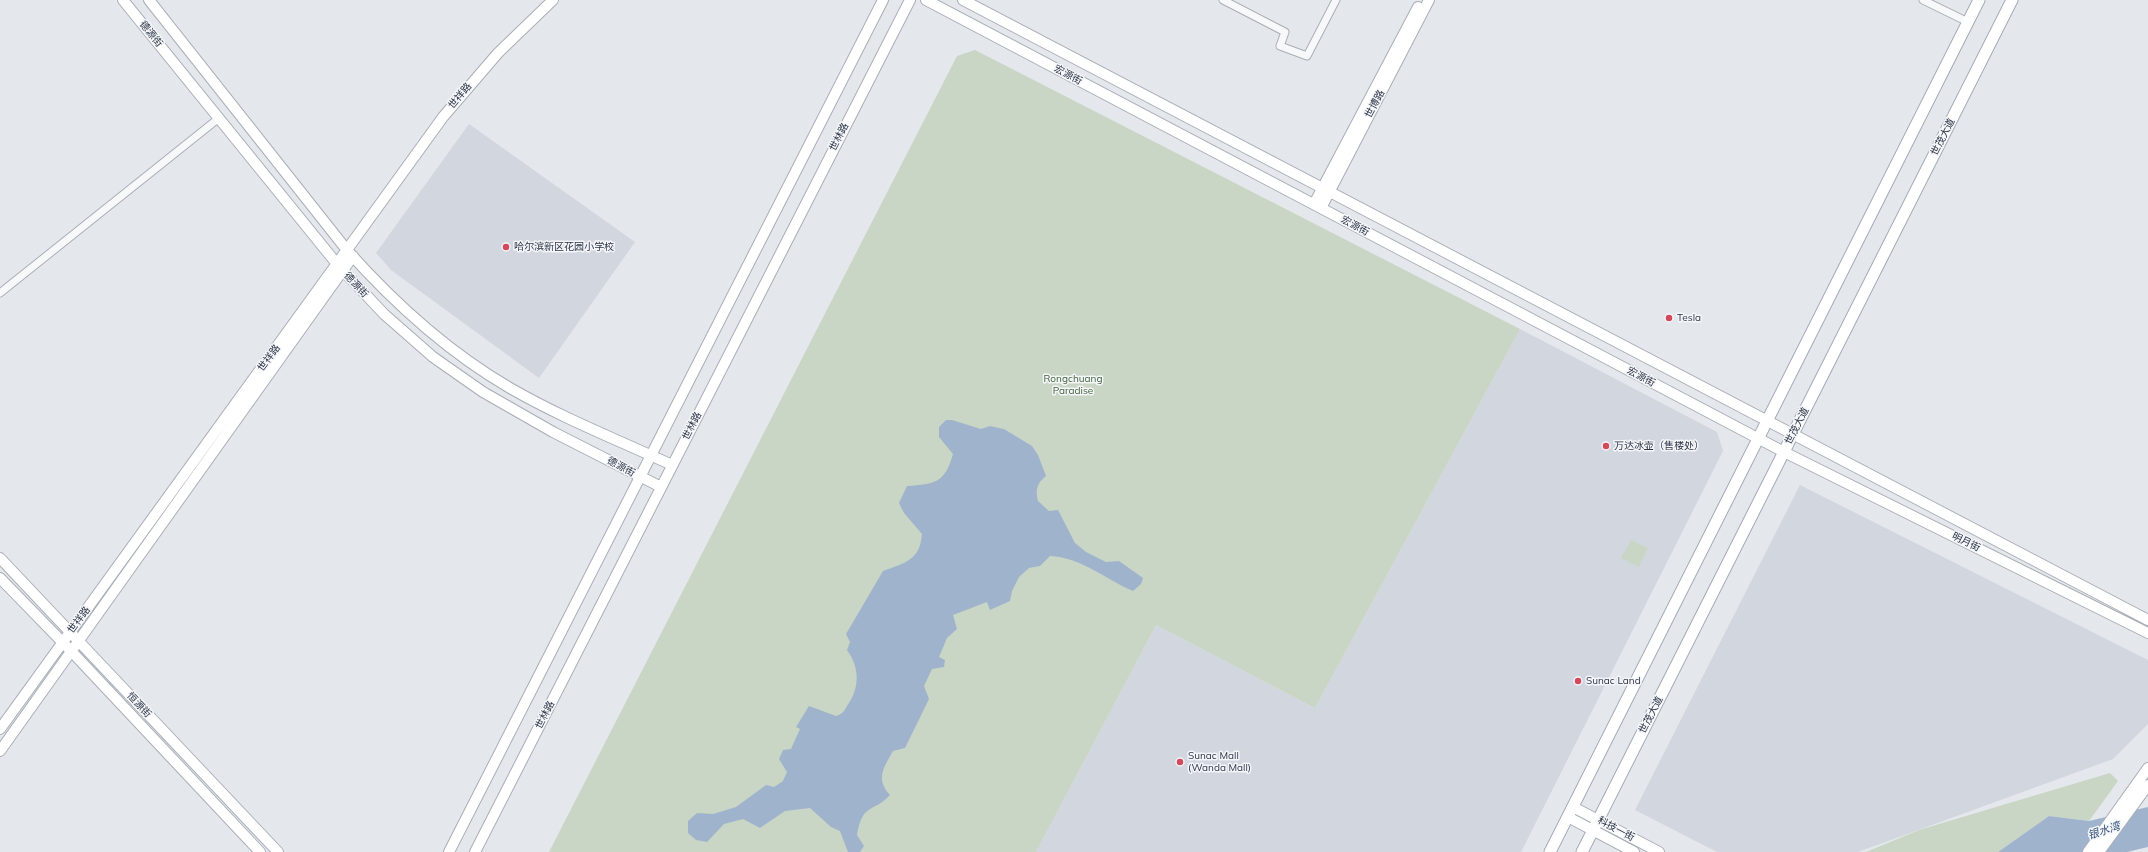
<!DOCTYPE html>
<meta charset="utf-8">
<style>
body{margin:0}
canvas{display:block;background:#e4e7ec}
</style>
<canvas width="2148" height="852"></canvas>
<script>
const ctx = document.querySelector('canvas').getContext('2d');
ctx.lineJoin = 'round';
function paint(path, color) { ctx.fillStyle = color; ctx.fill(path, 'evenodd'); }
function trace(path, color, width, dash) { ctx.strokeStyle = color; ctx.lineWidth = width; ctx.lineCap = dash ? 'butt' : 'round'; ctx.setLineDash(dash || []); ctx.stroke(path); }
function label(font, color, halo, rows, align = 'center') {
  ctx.font = font + ' Mulish,"Noto Sans SC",sans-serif'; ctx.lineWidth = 3; ctx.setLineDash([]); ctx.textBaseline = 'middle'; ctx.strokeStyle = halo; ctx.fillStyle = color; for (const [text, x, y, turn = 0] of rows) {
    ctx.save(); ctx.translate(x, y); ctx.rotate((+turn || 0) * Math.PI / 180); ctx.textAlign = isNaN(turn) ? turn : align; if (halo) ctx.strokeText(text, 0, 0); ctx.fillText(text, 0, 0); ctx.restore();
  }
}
paint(new Path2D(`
 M469,124L635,242L539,378L391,270L376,253Z
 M1520,329L1717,432L1723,451L1521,852H1036L1156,625L1315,708Z
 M1800,485L2148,660V724L2113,759L1858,852H1717L1635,810Z`), '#d2d6de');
paint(new Path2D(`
 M975,50L1520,329L1315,708L1156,625L1036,852H549L957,56Z
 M1631,540L1648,548L1639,567L1621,558Z
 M2110,773L2118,781L2089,821L2049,816L1998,852H1866L1919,830Z`), '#c9d6c5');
paint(new Path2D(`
 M946,420H952L981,429L990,426L1004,429L1032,446L1038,455L1046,476C1037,483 1035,490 1038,501L1049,511L1058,510L1075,543L1086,552L1106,562L1119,561L1143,578L1141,584L1133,591C1107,580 1080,557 1050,556L1040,566L1029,568L1019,577L1012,591L1010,601L990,610L987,602L953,615L957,629L947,638L939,657L945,660L944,667L932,669L924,686L929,699L905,748L893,751C884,767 875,779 890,795C872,814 863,802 857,835L864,846L860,852H848L840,831L831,827L810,808L785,811L760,828L743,819L724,824L707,842L696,840L688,833V821L697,813L713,814L736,807L766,785L774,787L783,781L787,772L779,759L783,750L791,749L800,729L796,727L809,706L836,716C842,714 844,712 847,706C860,688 860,668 847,650L850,642L846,634L883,571C905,563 920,560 922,534L904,513L899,503L907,486C935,484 945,483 953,454L939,437V427Z
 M2148,807V847L2127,852H1998L2049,816L2089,821Z`), '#9fb4cc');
const street = new Path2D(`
 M1223,0L1285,32L1280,46L1307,56L1336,0
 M1923,0L1968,22
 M0,293L219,118`);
const secondary = new Path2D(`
 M123,0L337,264L384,314L433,357L483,392L553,432L661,487
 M149,0L346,249C394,303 448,352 510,388C562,418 618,440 672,465
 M926,0L1784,452L2148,633
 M963,0L2148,620
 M1314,204L1418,7
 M1321,208L1429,0
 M0,558L278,852
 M0,578L73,653L260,852
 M0,729L443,117L498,53L553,0
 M0,751L353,256
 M1573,807L1659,852
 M1568,817L1634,852
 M449,852L883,0
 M475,852L910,0
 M2088,852L2148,768
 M2099,852L2148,785`);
const primary = new Path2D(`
 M1550,852L1979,0
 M1582,852L2012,0`);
trace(street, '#a9aeb7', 9);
trace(secondary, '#a9aeb7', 12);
trace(primary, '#a3abb8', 13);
trace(street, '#f7f8fa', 7);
trace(secondary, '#fff', 10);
trace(primary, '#fff', 11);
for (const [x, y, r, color] of [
 [506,247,4,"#d1495b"],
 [1669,318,4,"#d1495b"],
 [1606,446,4,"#d1495b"],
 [1578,681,4,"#d1495b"],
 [1180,762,4,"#d1495b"]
]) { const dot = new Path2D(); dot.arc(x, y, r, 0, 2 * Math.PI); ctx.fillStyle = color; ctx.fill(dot); trace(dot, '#f4f6f9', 1.5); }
label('10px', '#2b3445', '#f4f6f9', [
 ["德源街",151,34,51],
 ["宏源街",1068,75,28],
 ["世祥路",460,96,-50],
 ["世博路",1375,104,-62],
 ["世林路",839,137,-63],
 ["世茂大道",1943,137,-63],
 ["宏源街",1355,226,28],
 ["德源街",356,285,47],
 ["世祥路",269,358,-54],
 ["宏源街",1641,377,28],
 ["世林路",692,426,-63],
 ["世茂大道",1797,426,-63],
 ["德源街",621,467,28],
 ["明月街",1966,542,26],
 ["世祥路",79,620,-54],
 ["恒源街",139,705,47],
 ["世林路",545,715,-63],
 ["世茂大道",1651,715,-63],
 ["科技一街",1616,829,28]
]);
label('10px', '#2b3445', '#f4f6f9', [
 ["哈尔滨新区花园小学校",514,247],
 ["Tesla",1677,318],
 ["万达冰壶（售楼处）",1614,446],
 ["Sunac Land",1586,681],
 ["Sunac Mall",1188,756],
 ["(Wanda Mall)",1188,768]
], 'left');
label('10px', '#3f6138', '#f4f6f9', [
 ["Rongchuang",1073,379],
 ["Paradise",1073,391]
]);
label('italic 11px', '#34527a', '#f4f6f9', [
 ["银水湾",2104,831,-18]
]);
</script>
